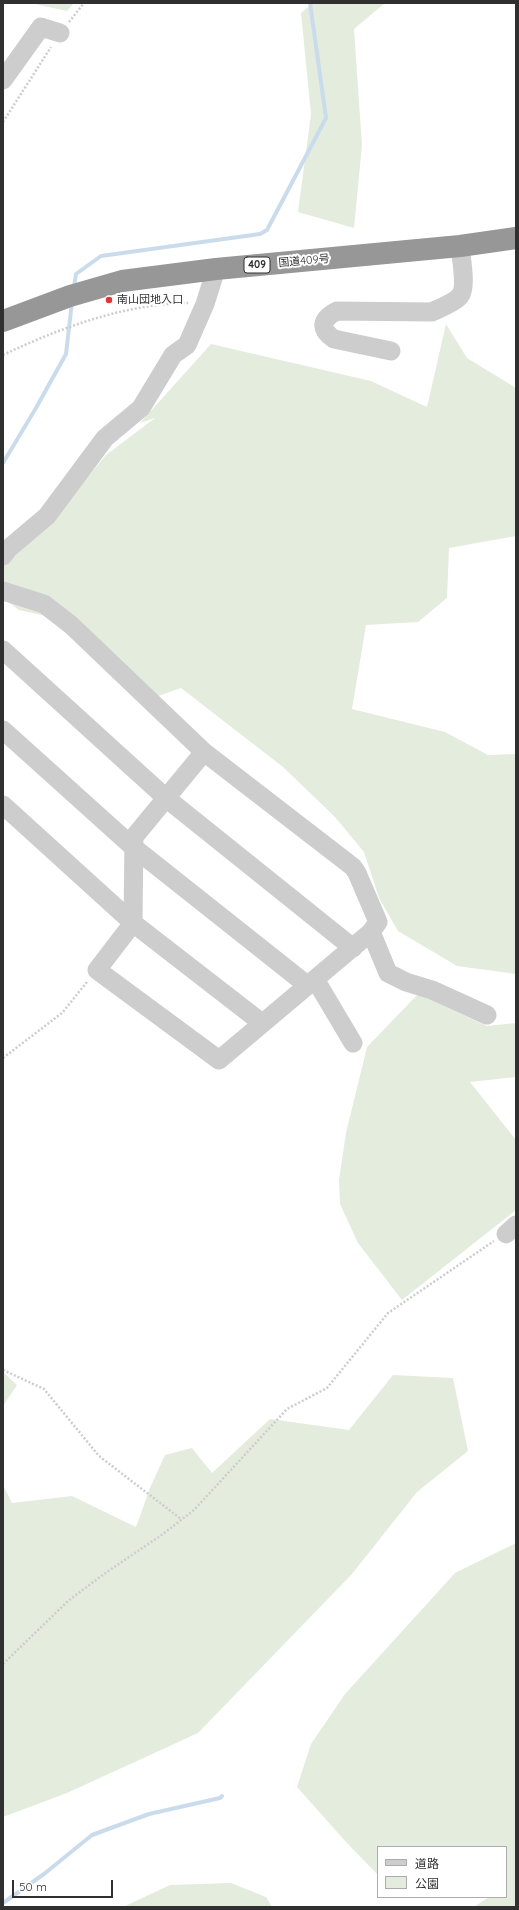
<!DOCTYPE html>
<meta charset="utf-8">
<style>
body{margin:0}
#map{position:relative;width:519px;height:1910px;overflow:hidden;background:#fff;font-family:Quicksand,"Noto Sans JP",sans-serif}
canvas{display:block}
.frame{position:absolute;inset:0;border:4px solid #303030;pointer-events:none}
.legend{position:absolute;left:377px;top:1846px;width:130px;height:52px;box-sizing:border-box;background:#fff;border:1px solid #acacac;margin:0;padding:5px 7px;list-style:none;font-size:12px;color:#303030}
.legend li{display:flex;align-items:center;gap:8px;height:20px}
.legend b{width:20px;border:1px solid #acacac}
.scale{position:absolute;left:12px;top:1880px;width:101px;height:18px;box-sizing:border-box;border:2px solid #303030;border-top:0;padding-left:5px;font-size:12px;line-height:14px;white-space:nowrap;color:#303030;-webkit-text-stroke:3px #fff;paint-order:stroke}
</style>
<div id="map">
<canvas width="519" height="1910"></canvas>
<div class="frame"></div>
<ul class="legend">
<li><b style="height:5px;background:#cdcdcd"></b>道路</li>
<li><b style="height:11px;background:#e4ecde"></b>公園</li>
</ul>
<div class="scale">50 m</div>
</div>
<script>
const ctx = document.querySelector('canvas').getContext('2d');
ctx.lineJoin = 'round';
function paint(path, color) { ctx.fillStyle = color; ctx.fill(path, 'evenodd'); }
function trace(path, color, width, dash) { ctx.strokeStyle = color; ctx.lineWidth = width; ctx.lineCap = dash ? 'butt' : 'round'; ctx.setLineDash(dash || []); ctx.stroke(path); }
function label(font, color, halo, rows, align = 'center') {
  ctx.font = font + ' Quicksand,"Noto Sans JP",sans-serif'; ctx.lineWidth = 4; ctx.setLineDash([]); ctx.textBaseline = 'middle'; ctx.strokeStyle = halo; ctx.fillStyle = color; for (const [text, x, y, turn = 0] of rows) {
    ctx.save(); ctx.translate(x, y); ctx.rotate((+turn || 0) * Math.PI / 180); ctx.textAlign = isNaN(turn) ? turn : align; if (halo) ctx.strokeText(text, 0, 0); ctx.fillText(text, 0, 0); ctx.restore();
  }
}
paint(new Path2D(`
 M30,3H74L67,11Z
 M313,3H385L354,29L362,145L354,228L298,212L311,114L301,13Z
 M446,324L467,358L516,388V536L449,548L447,598L418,622L366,625L352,709L445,732L488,755L516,754V974L457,966L398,931L379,898L364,852L335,817L283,767L181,688L144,701L60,619L19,610L3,598V564L56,515L106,455L155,418L140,423L211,344L371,381L427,407Z
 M418,994L487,1026L516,1023V1077L470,1082L516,1140V1210L402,1300L358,1243L340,1204L339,1180L346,1133L367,1047Z
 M3,1372L17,1385L3,1406Z
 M393,1375L453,1378L468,1451L417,1492L352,1574L198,1733L67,1793L3,1817V1485L12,1503L72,1496L136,1527L150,1488L165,1455L192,1448L212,1473L270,1419L349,1430Z
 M516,1543V1907H474L489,1897H506V1847H378V1875L346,1842L297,1787L311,1744L345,1694L455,1573Z
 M231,1883L266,1897L272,1907H123L170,1885Z`), '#e4ecde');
trace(new Path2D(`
 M74,287L76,274L101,256L260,234L267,230L326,118L310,3
 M3,463L36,408L66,354L72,302
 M3,1903L44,1874L92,1835L149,1814L220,1798L222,1796`), '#cadcec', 4);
trace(new Path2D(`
 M69,22L84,3
 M3,122L51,47
 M3,355C60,328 124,304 188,303
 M3,1058L62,1013L87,982
 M3,1370L44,1389L99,1456L181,1519
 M3,1664L68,1601L104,1574L163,1534L194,1510L287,1409L327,1388L388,1313L494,1241`), '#cdcdcd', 2.5, [2, 2]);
trace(new Path2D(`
 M3,80L41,27L60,33
 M391,351L334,339C319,329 321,319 337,311L432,312C440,308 454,303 460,296C467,288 461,257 460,246
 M3,556L8,549L47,516L105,438L141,408L173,355L187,345L205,304L216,269
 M3,591L44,604L71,625L204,752L353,867L357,873L378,922L371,932L219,1060L97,970L133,923L134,837L204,752
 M3,650L166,798L353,948
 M3,730L133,847L307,985
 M3,805L133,923L262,1023
 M371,932L388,973L406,982L432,990L487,1015
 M315,979L353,1043
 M506,1234L516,1225`), '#cdcdcd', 19);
trace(new Path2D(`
 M3,321L70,296L122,281L216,269L460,246L516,238`), '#979797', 22);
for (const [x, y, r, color] of [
 [109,300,4,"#e43434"]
]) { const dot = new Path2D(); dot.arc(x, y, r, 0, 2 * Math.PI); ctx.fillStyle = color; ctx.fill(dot); trace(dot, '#fff', 1.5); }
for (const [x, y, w] of [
 [257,265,26]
]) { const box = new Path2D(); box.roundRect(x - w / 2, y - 8, w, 16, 3); ctx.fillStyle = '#fff'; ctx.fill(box); trace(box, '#303030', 1); }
label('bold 10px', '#303030', null, [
 ["409",257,265]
]);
label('11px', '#303030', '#fff', [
 ["国道409号",304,261,-5]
]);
label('11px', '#303030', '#fff', [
 ["南山団地入口",117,300]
], 'left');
</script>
